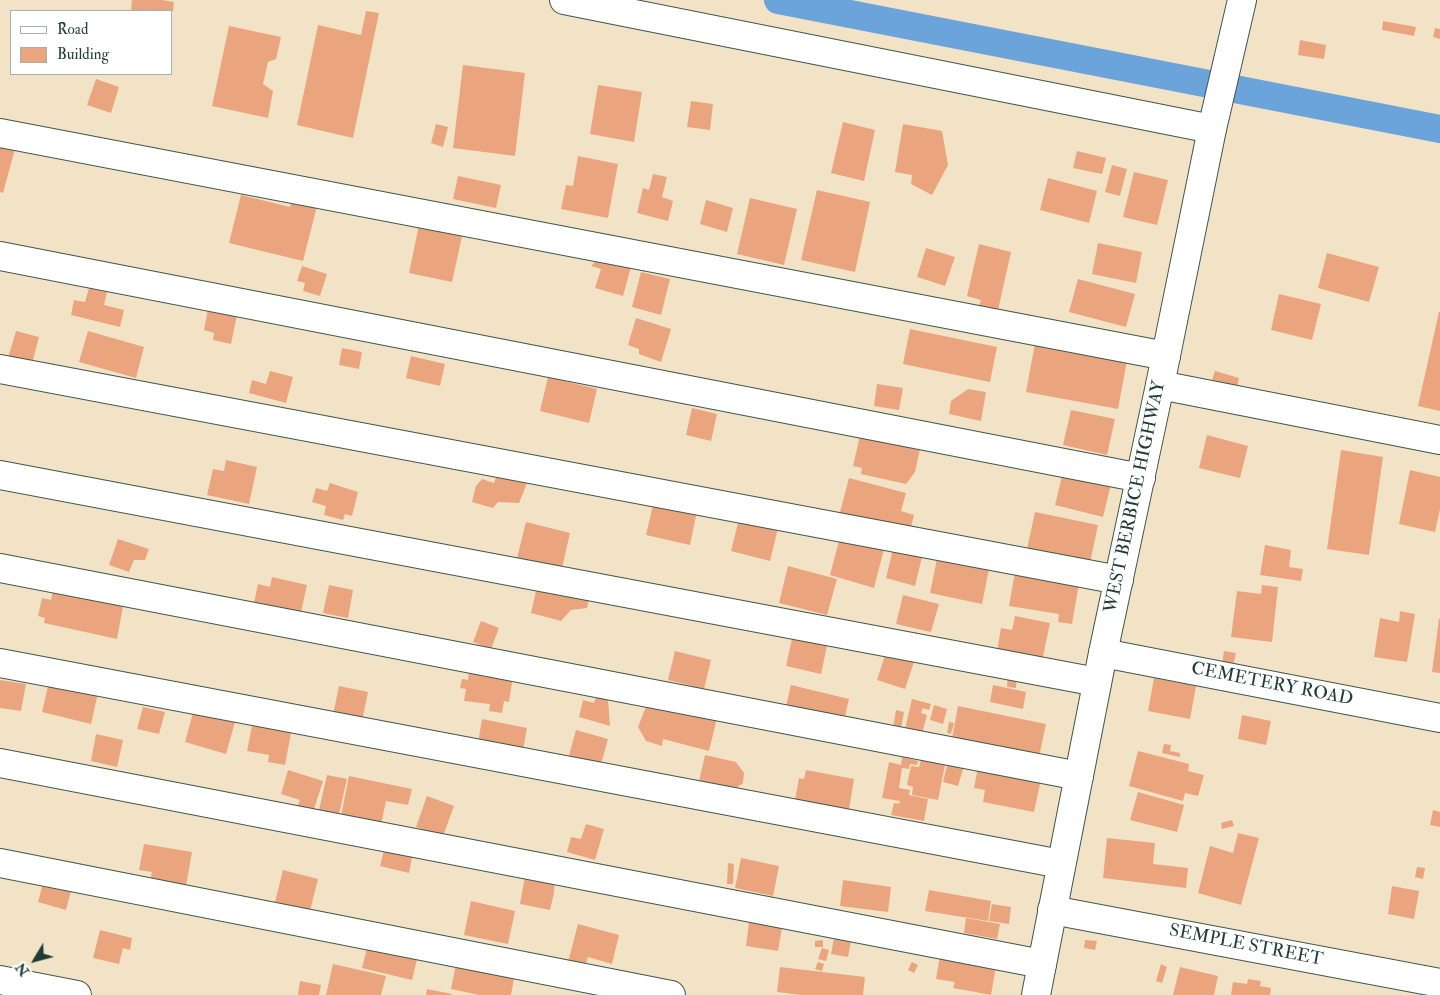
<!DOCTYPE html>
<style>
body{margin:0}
#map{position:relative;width:1440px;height:995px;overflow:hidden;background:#f2e3c7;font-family:"IM FELL Double Pica",serif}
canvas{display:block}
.legend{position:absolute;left:10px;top:10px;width:162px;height:65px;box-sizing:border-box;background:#fff;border:1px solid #a5b1ae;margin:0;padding:6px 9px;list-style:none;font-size:15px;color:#1f3d34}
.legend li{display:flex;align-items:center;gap:10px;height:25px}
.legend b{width:25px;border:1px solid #a5b1ae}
.north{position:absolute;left:10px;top:935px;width:50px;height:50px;-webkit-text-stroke:4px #fff;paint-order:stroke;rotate:233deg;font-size:14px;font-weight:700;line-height:20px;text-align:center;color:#1f3d34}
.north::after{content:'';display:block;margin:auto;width:18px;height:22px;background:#1f3d34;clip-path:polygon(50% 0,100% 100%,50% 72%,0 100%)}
</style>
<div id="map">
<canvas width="1440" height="995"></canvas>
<ul class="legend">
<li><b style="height:6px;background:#fff"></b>Road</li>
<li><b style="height:14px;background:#eba57e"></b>Building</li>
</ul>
<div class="north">N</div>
</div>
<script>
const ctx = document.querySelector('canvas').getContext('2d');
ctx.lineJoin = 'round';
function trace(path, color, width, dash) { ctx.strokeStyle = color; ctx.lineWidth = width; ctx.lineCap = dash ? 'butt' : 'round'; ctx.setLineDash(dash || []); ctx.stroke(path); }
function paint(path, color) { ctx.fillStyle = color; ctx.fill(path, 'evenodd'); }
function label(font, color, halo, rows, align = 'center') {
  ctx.font = font + ' "IM FELL Double Pica",serif'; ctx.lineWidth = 4.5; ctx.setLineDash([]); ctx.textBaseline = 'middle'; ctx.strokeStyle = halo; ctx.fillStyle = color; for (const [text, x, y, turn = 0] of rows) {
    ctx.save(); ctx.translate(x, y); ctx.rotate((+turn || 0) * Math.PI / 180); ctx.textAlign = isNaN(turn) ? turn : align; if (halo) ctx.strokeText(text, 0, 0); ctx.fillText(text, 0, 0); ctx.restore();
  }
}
trace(new Path2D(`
 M778,0L1440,129`), '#6aa4da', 28);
paint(new Path2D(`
 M132,0H162L174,2L173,11H131Z
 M366,11L379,13L353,138L297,125L318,25L361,35Z
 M1383,21L1416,27L1414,36L1382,30Z
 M229,26L281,37L276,59L268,62L263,84L273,91L268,118L212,106Z
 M1435,28L1440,29V39L1433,37Z
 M1300,40L1326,45L1324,59L1298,55Z
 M463,65L525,73L515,156L453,148Z
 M96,79L119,87L111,113L87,105Z
 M598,85L642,92L634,142L590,134Z
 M691,101L713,104L710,130L687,127Z
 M843,122L875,130L864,181L831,173Z
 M436,124L448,127L443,147L431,143Z
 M903,124L942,131L948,165L932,195L911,184L912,175L895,172Z
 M0,137L17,142L3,193L0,192Z
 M1077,151L1106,158L1102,174L1073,168Z
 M578,156L618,164L608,218L561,209L566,185L573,186Z
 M1112,165L1127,169L1120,196L1105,192Z
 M1134,172L1168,180L1157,225L1123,217Z
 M653,174L667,177L662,197L673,201L668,221L637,213L643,188L649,190Z
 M458,176L501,185L496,208L453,199Z
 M1048,178L1097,191L1089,223L1040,210Z
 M817,190L870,202L855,272L801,260Z
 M241,195L290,207L293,196L318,202L303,261L229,243Z
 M750,198L797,209L784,265L737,254Z
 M706,200L733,208L727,232L700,224Z
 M420,220L464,227L452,282L409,273Z
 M1098,243L1142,252L1136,283L1092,274Z
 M979,244L1011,252L998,310L979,306L981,300L967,296Z
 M926,248L955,257L945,286L917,277Z
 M1327,253L1379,267L1369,302L1318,288Z
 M599,258L631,267L623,296L595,288L601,269L591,266Z
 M302,266L327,274L320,296L303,291L305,283L297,281Z
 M641,272L670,279L661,315L632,307Z
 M1078,279L1135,294L1126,327L1069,312Z
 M89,288L107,292L104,305L124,310L120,327L71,315L74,300L85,302Z
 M1279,294L1321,304L1312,340L1271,330Z
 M208,309L237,315L231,344L213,340L214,333L204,330Z
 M1439,312H1440V411L1418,406Z
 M636,318L671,329L661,362L639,354V349L628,345Z
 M910,329L997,347L990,382L903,364Z
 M16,331L39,337L32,364L8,358Z
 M88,331L144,347L136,378L79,362Z
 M1036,338L1128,355L1118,409L1026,392Z
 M342,348L362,352L359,369L339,365Z
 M411,356L445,364L440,386L406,378Z
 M270,371L293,377L286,403L249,393L252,380L266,384Z
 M1215,371L1239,378L1237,387L1212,380Z
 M548,377L597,389L589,423L540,411Z
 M877,384L903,388L899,410L874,406Z
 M968,389L986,392L981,421L949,414L951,401Z
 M692,408L717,414L711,441L686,435Z
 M1071,410L1115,419L1107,455L1063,445Z
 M861,431L921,445L915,472L906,484L861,474L862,468L853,466Z
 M1207,435L1248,446L1240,478L1199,468Z
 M1341,450L1383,457L1369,555L1327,549Z
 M226,460L257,467L249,504L207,495L213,469L224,471Z
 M500,467L529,478L519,503L498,502L493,508L472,502L476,486L482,479L494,483Z
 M1410,470L1440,477V509L1435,532L1399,524Z
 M1063,472L1111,484L1103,517L1055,505Z
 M849,478L906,493L901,511L914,515L909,535L839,516Z
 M330,483L358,492L352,516L345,514L343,520L324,515L326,506L312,502L316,488L327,491Z
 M654,501L697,511L690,545L646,535Z
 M1035,512L1098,525L1090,563L1027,549Z
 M739,519L778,528L770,561L731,551Z
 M526,522L570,533L562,568L517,558Z
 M118,539L149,549L145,560H134L129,572L109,565Z
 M839,541L885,545L874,588L830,575Z
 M1265,545L1291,550L1289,567L1303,569L1301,581L1260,575Z
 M893,549L922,557L915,586L886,578Z
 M938,554L990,564L982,604L930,593Z
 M788,566L837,579L827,615L779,603Z
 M1016,566L1080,577L1072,624L1058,622L1059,614L1009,606Z
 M272,577L307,585L301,612L254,603L258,584L270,587Z
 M538,582L590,595L587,608L571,610L561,621L531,613Z
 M329,585L353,590L348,618L323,613Z
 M1262,585L1278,587L1272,642L1231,637L1237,591L1261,594Z
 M54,586L124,601L117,639L44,623L45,618L38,616L42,598L51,600Z
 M903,595L939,604L931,632L896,624Z
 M1400,611L1415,614L1407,662L1374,657L1380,618L1399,622Z
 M1015,616L1050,623L1042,661L997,651L1001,628L1012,630Z
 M1439,619H1440V673L1432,672Z
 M481,621L499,628L491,649L473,642Z
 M793,634L828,641L821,674L786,666Z
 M675,651L711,660L704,689L668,680Z
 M1224,651L1236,653L1233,666L1222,665Z
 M886,652L914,662L905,689L877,680Z
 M469,670L513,676L509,702L504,701L502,713L489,711L490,704L464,701L466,689L460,688L462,679L468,680Z
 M1008,672L1017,673L1016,688L1007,687Z
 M1154,678L1196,686L1190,719L1148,711Z
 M0,680L26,684L21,711L0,708Z
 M49,682L98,693L91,724L42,712Z
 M791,685L849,699L844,720L786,706Z
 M993,685L1026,692L1023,709L990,702Z
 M339,686L368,692L362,721L333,715Z
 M596,697L608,700L610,726L579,717L583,700L594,703Z
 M912,699L931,704L929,710L923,708L921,713L927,715L922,734L905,729Z
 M647,704L717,718L709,751L663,739L662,746L646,741L638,727Z
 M934,705L947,709L943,724L930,720Z
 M958,706L1046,724L1038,762L951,744Z
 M143,707L165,712L159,734L137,729Z
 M194,709L235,722L226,754L185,742Z
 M896,710L904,712L901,729L893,728Z
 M1242,715L1271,721L1266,745L1238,739Z
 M482,719L527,728L523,751L478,743Z
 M253,721L292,728L285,765L268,762L269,755L247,751Z
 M949,722L954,723L951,734L947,733Z
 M576,730L608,739L600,768L568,759Z
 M96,734L123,740L117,767L91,761Z
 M1164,744L1171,745L1170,751L1180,753V757L1162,753Z
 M1138,751L1189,764L1188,771L1204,775L1198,796L1185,793L1183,801L1129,786Z
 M705,755L736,762L744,773L743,783L730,793L698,786Z
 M902,757L918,761L917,765L910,764L909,769L902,768L899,788L910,790L909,795L928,799L924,821L891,815L894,803L899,804L900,801L882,798L889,762L901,765Z
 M921,760L945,765L938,800L912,795L913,787L907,785L911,766L919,767Z
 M948,762L964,766L958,786L943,782Z
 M978,767L1041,779L1034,812L983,802L985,790L974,788Z
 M288,770L323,781L313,812L297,807L300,800L281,794Z
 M806,770L854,779L848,816L794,806L799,778L804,779Z
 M327,775L347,779L339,814L319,810Z
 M349,776L412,789L408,805L386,801L381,825L341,816Z
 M1138,792L1184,805L1177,832L1130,820Z
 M427,796L454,806L443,836L416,827Z
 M1433,810L1440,812V827L1430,825Z
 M1232,820L1234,826L1222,829L1221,823Z
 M586,824L604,829L595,860L567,852L571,837L581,839Z
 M1238,833L1259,838L1241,905L1198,893L1210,846L1233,853Z
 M1107,838L1155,843L1153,864L1188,868L1186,888L1103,878Z
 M144,844L192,852L185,892L149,885L152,872L139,870Z
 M385,846L413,853L409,873L380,866Z
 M741,858L779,866L773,896L735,888Z
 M728,863L734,864L733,884H727Z
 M1417,867L1425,868L1423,879L1415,877Z
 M283,870L318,879L310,911L275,902Z
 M526,871L555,878L554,893L550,910L520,904Z
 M843,880L891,887L888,912L840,906Z
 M43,883L71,891L66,910L38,902Z
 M1392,886L1419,891L1414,919L1388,914Z
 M929,890L991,901L988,921L925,911Z
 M471,901L515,911L508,944L464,935Z
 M992,904L1011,907L1009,924L989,921Z
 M966,918L1000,924L997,939L964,933Z
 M749,922L782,927L778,951L746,946Z
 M578,924L619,935L612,964L588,957L585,966L568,962Z
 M100,930L132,938L130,950L123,948L119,964L93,958Z
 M834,938L851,941L848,957L831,954Z
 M369,940L419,951L412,980L362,968Z
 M823,940V947H815V941Z
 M1085,940L1097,941L1095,950L1084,948Z
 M822,948L829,950L826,961L818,959Z
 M940,956L996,966L991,995L953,988L955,982L936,979Z
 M457,959L516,967L511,995H479L451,989Z
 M818,962L824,964L822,971L815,969Z
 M912,962L918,965L914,973L908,970Z
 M333,964L386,976L381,995H326Z
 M1161,964L1167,967L1162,983L1156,981Z
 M780,967L865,977L863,995H801L777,992Z
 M1180,967L1218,976L1214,995H1173Z
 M1248,979L1261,981L1260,986L1271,988L1270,995H1231L1233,982L1247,984Z
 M300,981L321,985L319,995H298Z
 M427,989L452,994V995H426Z`), '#eba57e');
const street = new Path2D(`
 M564,0L1212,129
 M0,133L1166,356
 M0,256L1141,478
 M0,369L1119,580
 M1160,385L1440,440
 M0,475L1097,682
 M0,568L1079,776
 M1103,653L1440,718
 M0,663L1061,864
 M0,763L1042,964
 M0,863L671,995
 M1052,910L1440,983
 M0,980L77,995`);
const primary = new Path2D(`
 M1036,995L1103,653L1160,385L1212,129L1242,0`);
trace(street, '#3f564a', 30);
trace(primary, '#3f564a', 30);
trace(street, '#fff', 28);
trace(primary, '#fff', 28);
label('18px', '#1f3d34', '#fff', [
 ["WEST BERBICE HIGHWAY",1136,497,-78],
 ["CEMETERY ROAD",1272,685,11],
 ["SEMPLE STREET",1246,946,11]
]);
</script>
